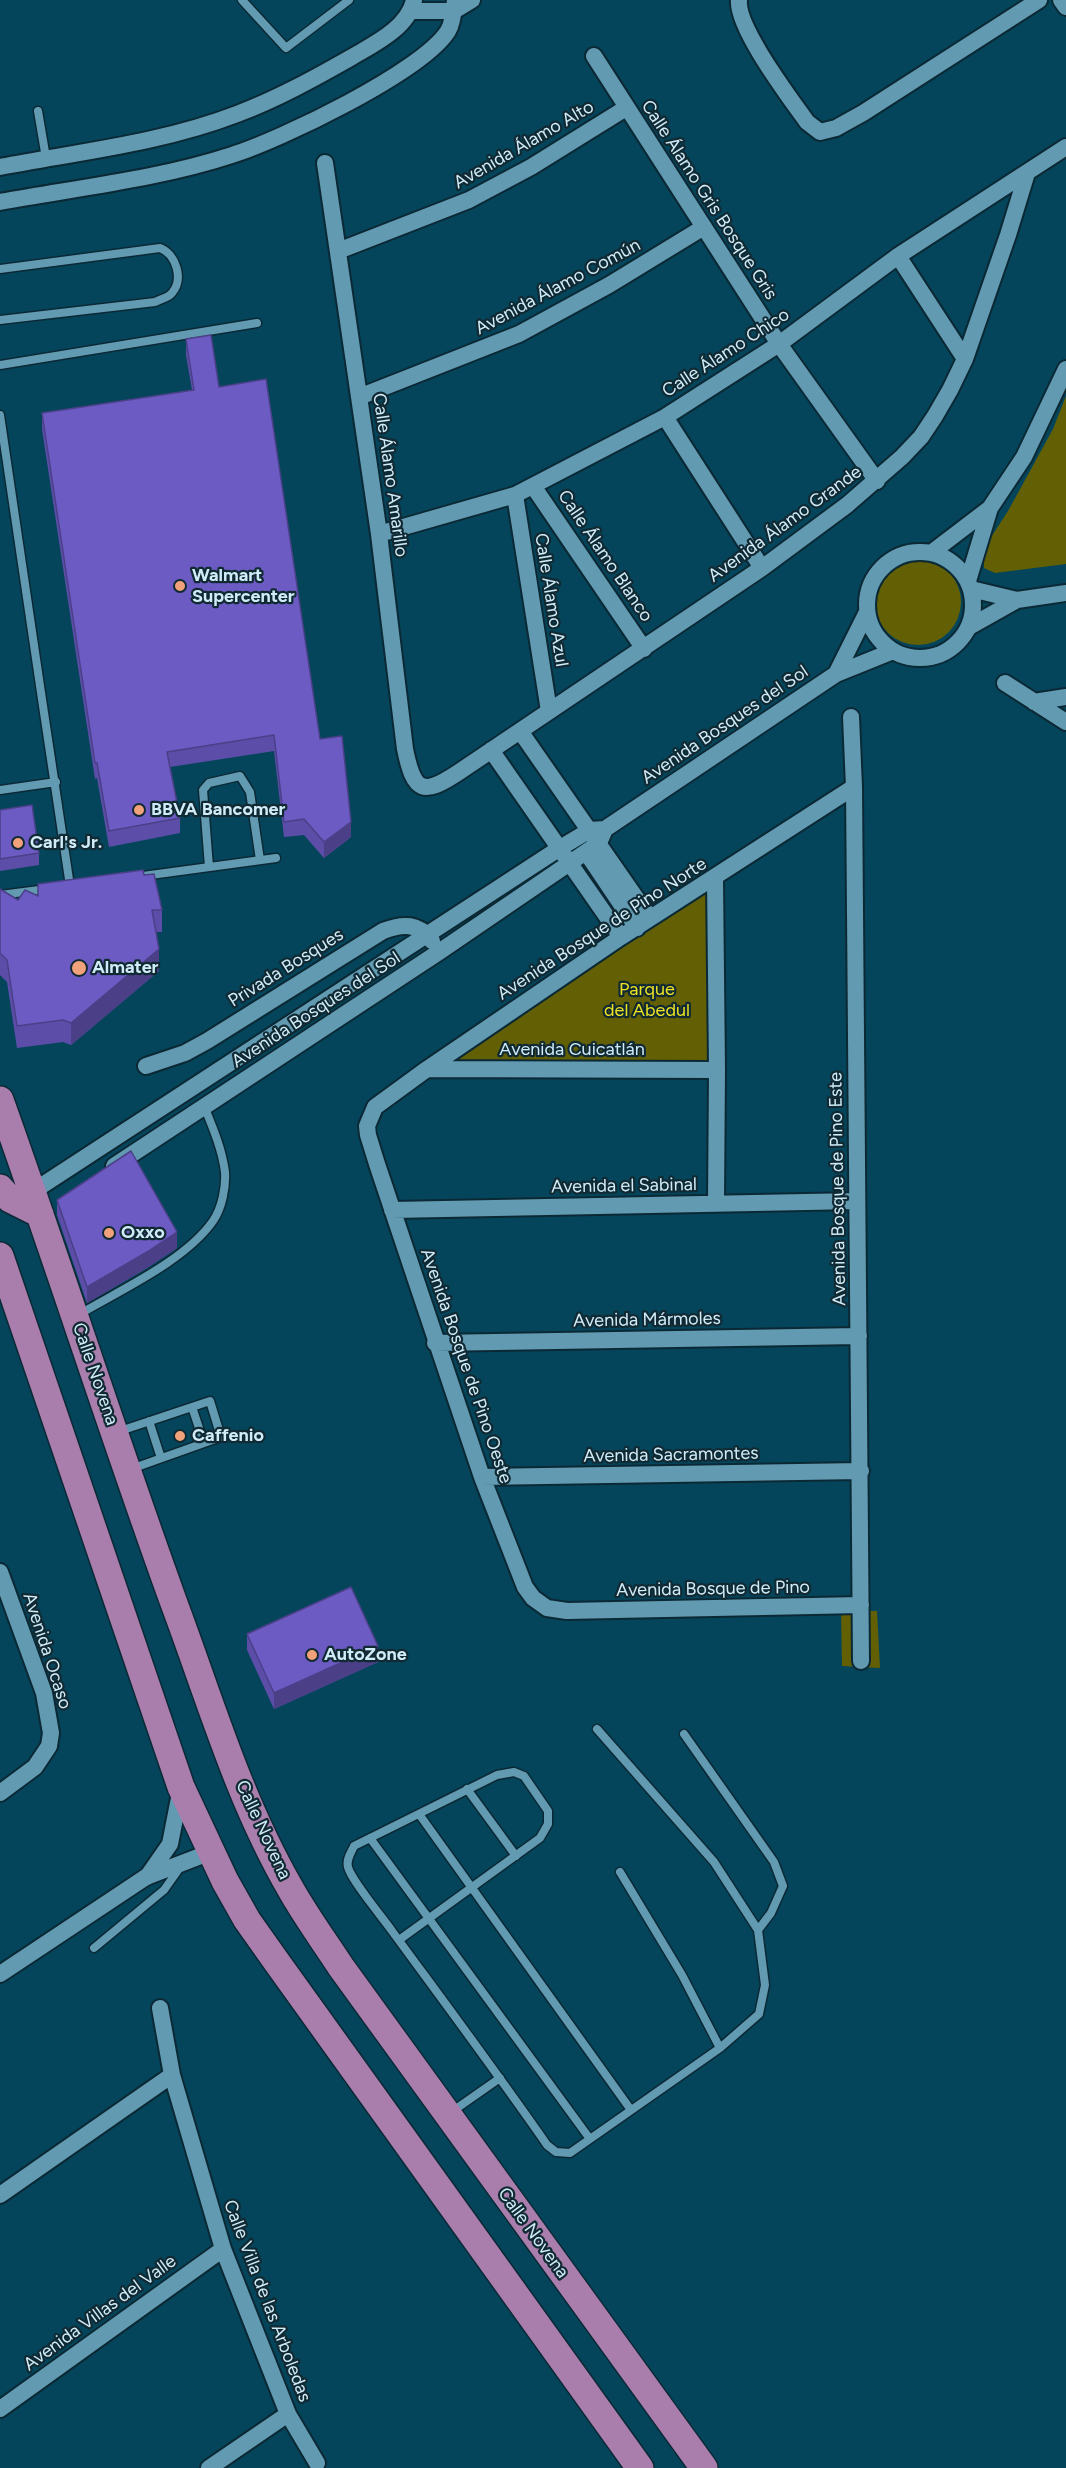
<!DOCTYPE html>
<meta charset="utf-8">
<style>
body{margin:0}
canvas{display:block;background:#04455b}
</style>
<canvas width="1066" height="2468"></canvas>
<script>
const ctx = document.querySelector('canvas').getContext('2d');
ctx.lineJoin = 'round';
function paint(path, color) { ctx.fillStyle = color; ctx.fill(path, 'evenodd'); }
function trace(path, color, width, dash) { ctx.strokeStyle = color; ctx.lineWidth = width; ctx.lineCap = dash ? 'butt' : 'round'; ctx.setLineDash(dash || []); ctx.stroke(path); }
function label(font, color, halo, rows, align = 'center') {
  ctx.font = font + ' Figtree,sans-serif'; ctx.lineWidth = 4.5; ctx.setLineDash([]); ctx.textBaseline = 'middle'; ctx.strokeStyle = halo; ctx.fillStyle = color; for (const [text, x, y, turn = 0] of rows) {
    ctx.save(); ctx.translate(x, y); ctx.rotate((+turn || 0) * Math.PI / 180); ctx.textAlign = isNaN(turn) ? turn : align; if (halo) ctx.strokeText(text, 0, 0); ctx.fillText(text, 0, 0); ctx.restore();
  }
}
paint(new Path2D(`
 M1066,396V564L995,573L984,568V548L1008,511L1053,429Z
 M875 602a43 43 0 1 1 86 0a43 43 0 1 1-86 0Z
 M706,884L711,1062L442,1064Z
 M841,1611H877L880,1668L842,1666Z`), '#635f04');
const lane = new Path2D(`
 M242,0L286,48L349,0
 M38,111L46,158
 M0,269L160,248C176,254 184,279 172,293C168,298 160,299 155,302L0,320
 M0,365L257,323
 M0,415C22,572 47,729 70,886
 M0,790L56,782
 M209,867L203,790L209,783L240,776L250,792L260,860
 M143,876L276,858
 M0,895L47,889
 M78,1315C120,1290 185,1261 213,1221C222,1208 226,1187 225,1172C222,1149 213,1128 204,1106
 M192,1407L204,1443
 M149,1421L161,1458
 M117,1432L210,1401L221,1437L131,1469
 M684,1734L774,1862L783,1886L771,1913L758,1930
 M467,1789L516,1856
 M419,1814L631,2110
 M370,1838L590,2139
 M620,1872L682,1975L720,2048
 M399,1940L540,1838L548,1824V1811L524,1776L514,1772L497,1775L354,1846C351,1853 346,1859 348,1867C351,1880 383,1918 392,1931C444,2002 497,2073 547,2145L556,2152L570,2153L720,2048L759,2014L765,1985L758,1930L714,1862L597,1729
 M94,1948L164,1890L181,1866
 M450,2113L500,2078`);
const street = new Path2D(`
 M739,0C736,27 790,98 807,122L820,132L836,128L863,113L1039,0
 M1061,0L1066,7
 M411,11H454L472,0
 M594,56L779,344L877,481
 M325,163L379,534L405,749C414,793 423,796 459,772L762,568L847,505L902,457L921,437L935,416L950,390L965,359L1008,235L1027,173
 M0,167C78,152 162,143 237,114C277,99 315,78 352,57C374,44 408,28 414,0
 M0,202C76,188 159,179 232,155C280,140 422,72 448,31C453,23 454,9 455,0
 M338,251L469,200L531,167L626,108
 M898,256L965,359
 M359,397L519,334L609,285L704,227
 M665,417L762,568
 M533,486L644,649
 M515,495L549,711
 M379,534L515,495L665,417L779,344L898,256L1066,147
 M867 605a53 53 0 1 1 106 0a53 53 0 1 1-106 0Z
 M931,553L990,508
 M968,581L990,508L1024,457L1066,369
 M971,589L1017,600
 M969,627L1017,600L1066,593
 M836,674L867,612
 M1005,683L1066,722
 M1034,702L1066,697
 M851,717L854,787L861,1661
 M520,731L650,918
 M491,750L621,937
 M854,787L621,937L427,1069L375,1107L367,1126L368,1135L377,1164L482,1477L525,1587L533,1598L547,1608L567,1611L861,1605
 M586,852L637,928
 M715,878L717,1070L716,1203
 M146,1066L185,1053L207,1041L383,931C403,923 419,923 432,941
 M427,1069L717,1070
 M114,1166L439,952L599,843L605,829
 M32,1192L560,848L590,830L605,829L836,674L893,651
 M392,1210L857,1201
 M435,1343L859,1336
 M482,1477L861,1471
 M0,1572L44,1693L51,1733L49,1746L35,1767L0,1793
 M147,1877L170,1844L181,1788
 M0,1974L146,1877L211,1852
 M160,2008L172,2075L223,2249L288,2414L317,2463
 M0,2195L172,2075
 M0,2409L223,2249
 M209,2468L288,2414`);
const primary = new Path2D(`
 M0,1100C60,1268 114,1438 175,1606C210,1700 239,1800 290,1888C305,1915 324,1941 341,1967L704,2468
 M0,1188L10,1199L40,1214
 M0,1256L181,1787L225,1881L247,1920L276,1961L640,2468`);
trace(lane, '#0b2935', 11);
trace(street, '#0b2935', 20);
trace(primary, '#0b2935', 30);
trace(lane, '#629ab2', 8);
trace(street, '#629ab2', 16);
trace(primary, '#a97dac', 27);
paint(new Path2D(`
 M186,339L219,387L320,739L351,837L324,858L304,835L284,837L274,751L170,767L180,818V833L109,847L97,778L95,779L42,429V413L192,390L186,355Z
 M0,810L39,853V865L0,871Z
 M144,875L162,910V932H156L159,971L71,1045L63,1042L17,1048L7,982L0,975V889L18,900L38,896Z
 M57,1200L177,1248L147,1268L87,1303L57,1215Z
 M247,1634L378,1662L274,1709L247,1650Z`), '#5c4ea8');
paint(new Path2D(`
 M351,822V837L324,858V842Z
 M159,949V971L71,1045V1023Z
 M177,1232V1248L147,1268L87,1303V1287Z
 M378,1646V1662L274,1709V1693Z`), '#4b4088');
const building = new Path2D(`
 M211,335L219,387L266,379L320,739L342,736L351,822L324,842L304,819L284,822L274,735L167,752L180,818L109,831L97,763H95L42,413L194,390L186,339Z
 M32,805L39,853L0,859V810Z
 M143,870L144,875L154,874L162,910H152L159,949L71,1023L63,1020L17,1026L7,960L0,953V889L18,900L25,890L38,896V884Z
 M131,1151L177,1232L147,1252L87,1287L57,1200Z
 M351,1587L378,1646L274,1693L247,1634Z`);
paint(building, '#6b5bc3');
trace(building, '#4b4088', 1.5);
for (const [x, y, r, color] of [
 [180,586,6,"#f1a27b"],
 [139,810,6,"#f1a27b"],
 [18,843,6,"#f1a27b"],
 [79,968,8,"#f1a27b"],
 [109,1233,6,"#f1a27b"],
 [180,1436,6,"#f1a27b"],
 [312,1655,6,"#f1a27b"]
]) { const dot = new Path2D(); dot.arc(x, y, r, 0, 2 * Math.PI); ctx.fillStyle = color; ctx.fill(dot); trace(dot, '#112932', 2); }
label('18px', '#d0ecf9', '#112932', [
 ["Avenida Álamo Alto",524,145,-30],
 ["Calle Álamo Gris Bosque Gris",709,200,57],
 ["Avenida Álamo Común",558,287,-28],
 ["Calle Álamo Chico",726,353,-33],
 ["Calle Álamo Amarillo",390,475,82],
 ["Avenida Álamo Grande",785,524,-36],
 ["Calle Álamo Blanco",605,556,56],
 ["Calle Álamo Azul",551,600,81],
 ["Avenida Bosques del Sol",725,725,-34],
 ["Avenida Bosque de Pino Norte",602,929,-33],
 ["Privada Bosques",286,968,-32],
 ["Avenida Bosques del Sol",316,1010,-33],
 ["Avenida Cuicatlán",572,1050],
 ["Avenida el Sabinal",624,1186,-1],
 ["Avenida Bosque de Pino Este",838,1189,-91],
 ["Avenida Mármoles",647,1320,-1],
 ["Avenida Bosque de Pino Oeste",466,1366,71],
 ["Calle Novena",95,1374,71],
 ["Avenida Sacramontes",671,1455,-1],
 ["Avenida Bosque de Pino",713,1589,-1],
 ["Avenida Ocaso",47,1651,72],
 ["Calle Novena",263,1830,65],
 ["Calle Novena",533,2233,54],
 ["Calle Villa de las Arboledas",267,2301,69],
 ["Avenida Villas del Valle",100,2313,-36]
]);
label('bold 18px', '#d0ecf9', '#112932', [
 ["Walmart",192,576],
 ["Supercenter",192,597],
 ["BBVA Bancomer",151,810],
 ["Carl's Jr.",30,843],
 ["Almater",92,968],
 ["Oxxo",121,1233],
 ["Caffenio",192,1436],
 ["AutoZone",324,1655]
], 'left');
label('18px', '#ebe323', '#112932', [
 ["Parque",647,990],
 ["del Abedul",647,1011]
]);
</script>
